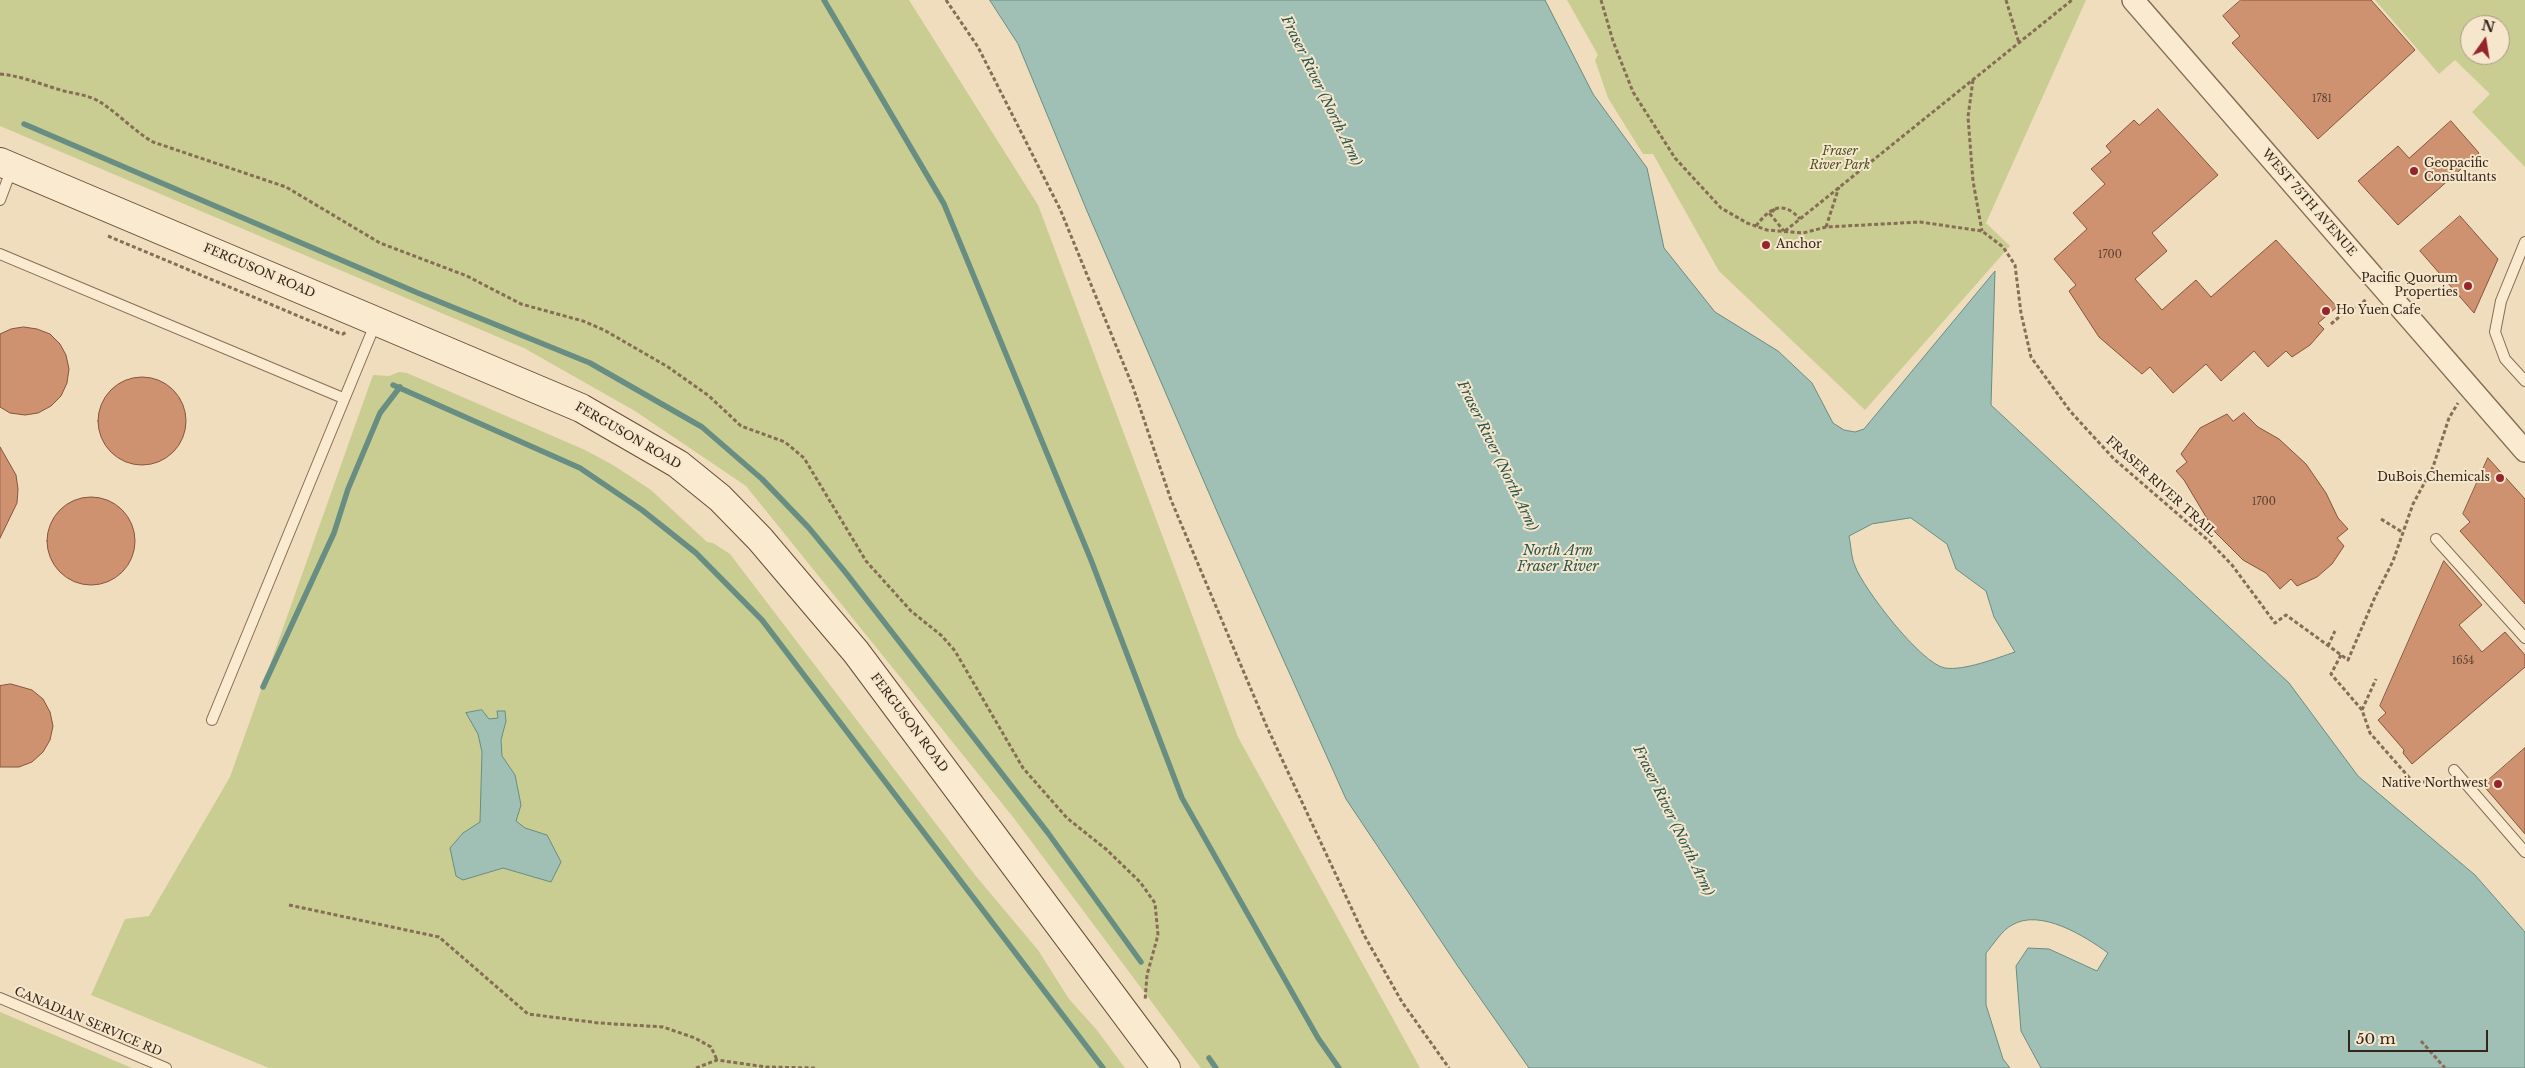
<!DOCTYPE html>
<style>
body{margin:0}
#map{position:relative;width:2525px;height:1068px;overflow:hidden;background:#efddbd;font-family:"Libre Baskerville",serif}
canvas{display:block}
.north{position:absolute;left:2460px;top:15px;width:50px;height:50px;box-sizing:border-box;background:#f6e7cc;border:1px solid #a99a85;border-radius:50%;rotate:13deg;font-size:14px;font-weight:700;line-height:20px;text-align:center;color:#35261b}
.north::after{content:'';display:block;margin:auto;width:18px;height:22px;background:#97242c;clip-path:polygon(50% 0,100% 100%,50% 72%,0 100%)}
.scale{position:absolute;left:2348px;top:1030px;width:140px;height:22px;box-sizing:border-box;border:2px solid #35261b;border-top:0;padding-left:6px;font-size:15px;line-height:18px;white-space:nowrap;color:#35261b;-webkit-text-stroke:4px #f6e7cc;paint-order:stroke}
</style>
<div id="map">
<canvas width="2525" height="1068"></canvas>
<div class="north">N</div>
<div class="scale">50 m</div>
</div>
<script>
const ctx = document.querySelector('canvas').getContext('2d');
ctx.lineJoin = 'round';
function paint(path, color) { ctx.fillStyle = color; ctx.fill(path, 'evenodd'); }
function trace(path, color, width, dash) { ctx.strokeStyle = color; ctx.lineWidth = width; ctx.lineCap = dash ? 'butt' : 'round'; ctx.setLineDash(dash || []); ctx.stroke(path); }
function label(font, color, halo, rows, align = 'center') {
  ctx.font = font + ' "Libre Baskerville",serif'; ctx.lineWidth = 4; ctx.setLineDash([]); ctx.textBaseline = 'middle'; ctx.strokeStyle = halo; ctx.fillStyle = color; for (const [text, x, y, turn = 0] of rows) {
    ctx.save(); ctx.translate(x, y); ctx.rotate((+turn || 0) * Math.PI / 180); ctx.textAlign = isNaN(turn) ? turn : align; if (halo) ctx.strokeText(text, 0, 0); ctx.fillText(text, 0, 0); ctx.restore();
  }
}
paint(new Path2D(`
 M0,0H909L1038,205L1238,737L1420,1068H1201L1013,817L746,486L635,411L524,348L0,126Z
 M1567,0H2086L1986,223L2010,246L1865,410L1719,271L1653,154H1643L1608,98L1595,60L1598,55Z
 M2375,0H2525V167L2472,112L2490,94L2455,60L2439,74ZM2470,25H2500V55H2470Z
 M399,372L407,373L585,450L613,465L651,490L707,542L713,543L730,554L975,875L1038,950L1069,999L1096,1029L1125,1068H269L91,995L125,919L149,916L230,777L373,375L389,376Z
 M0,1012L132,1068H0Z`), '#c9cd91');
const water = new Path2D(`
 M990,0H1545L1593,94L1647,168L1664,248L1715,312L1778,351L1812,383L1833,423L1844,430L1855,432L1864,429L1995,271L1991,405L2289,683L2358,776L2475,875L2525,932V1068H2041L2021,1031L2016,966L2028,948L2049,949L2097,971L2108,953C2085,936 2040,908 2012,925C2002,930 1993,945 1986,953V1005L2003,1059L2010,1068H1529L1459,968L1346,799L1222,523L1087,211L1018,44ZM1911,518L1947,544L1956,569L1986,591L1994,617L2015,652C1997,658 1964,671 1945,668C1921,664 1863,588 1855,566C1851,557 1851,545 1849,536L1872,524Z
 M482,710L489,719L498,718L497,711H505L506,721L501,740L502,756L515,775L521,805L516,821L525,828L547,835L561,862L551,882L503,868L463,880L456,876L450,848L463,833L480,822L482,752L478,734L466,713Z`);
paint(water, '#a1c0b5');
trace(water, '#688d82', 1);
trace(new Path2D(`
 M824,0L944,204L1091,560L1182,798L1318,1038L1339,1068
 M24,124L418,293L590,363L702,427L762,479L809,528L846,573L1048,833L1141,962
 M393,385L580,468L642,510L696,553L762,620L1103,1068
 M263,687L334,533L348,489L380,413L400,387
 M1209,1058L1216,1068`), '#688d82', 5.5);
const building = new Path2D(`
 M2241,0H2371L2415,50L2318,139L2232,43L2240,36L2223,16Z
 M2158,109L2218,175L2152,233L2167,251L2135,279L2162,310L2196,280L2211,297L2276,240L2337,307L2318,323L2324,329L2310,345L2292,357L2286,351L2268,367L2254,351L2221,381L2206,364L2173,393L2150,367L2142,374L2099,337L2069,291L2076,285L2054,259L2087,229L2073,213L2105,184L2091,169L2111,152L2106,146L2134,120L2139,125Z
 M2451,121L2479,153L2398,225L2358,181L2398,146L2409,158Z
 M2460,216L2498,259L2474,313L2420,251Z
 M24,327L37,329L50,334L60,344L66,355L69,369L67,383L61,396L51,406L38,413L25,415L10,413L0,407V334L11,329Z
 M98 421a44 44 0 1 1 88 0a44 44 0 1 1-88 0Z
 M2244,413L2258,427L2279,439L2306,464L2326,493L2338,518L2348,529L2337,538L2344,546L2332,564L2317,577L2297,586L2291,579L2280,589L2266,573L2243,560L2215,532L2184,480L2176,471L2187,462L2181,454L2200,428L2227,414L2233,421Z
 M0,447L16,475L18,489L17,503L0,538Z
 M2488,458L2525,499V604L2460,531L2470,522L2463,514Z
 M47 541a44 44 0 1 1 88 0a44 44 0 1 1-88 0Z
 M2444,561L2482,605L2459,625L2482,652L2505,632L2525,655V667L2412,764L2403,753L2404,750L2378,720L2386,713L2380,706Z
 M11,684L32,690L43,699L50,712L53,726L50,740L43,752L32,762L19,767H0V686Z
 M2525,748V834L2483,785Z`);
paint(building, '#ce9271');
trace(building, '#86543b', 1);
const lane = new Path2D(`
 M0,200L12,168
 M2525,242L2501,301L2495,332L2505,359L2525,381
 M0,254L343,398
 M2436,539L2525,638
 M212,720L376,322
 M2454,770L2525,852
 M0,998L166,1068`);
const street = new Path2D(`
 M2133,0L2525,451`);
const secondary = new Path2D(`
 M0,162L581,408L678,464L720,498L760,539L856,652L1166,1068`);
trace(lane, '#876d56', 12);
trace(street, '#876d56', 24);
trace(secondary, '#684e39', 30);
trace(new Path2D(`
 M946,0L978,47L1060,209L1133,387L1171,500L1267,727L1364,935L1402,1002L1449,1068
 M1601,0L1613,41L1633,92L1675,158L1721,208L1747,223L1767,230L1803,233L1826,227L1920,222L1982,231L2003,247L2015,265L2021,313L2031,357L2070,411L2114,459L2209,541L2232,565L2275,623L2286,615L2348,660L2375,597L2393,561L2413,504L2433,467L2449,418L2458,403
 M2006,0L2019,43
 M0,74C23,76 42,85 64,91C76,94 89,95 100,102C119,114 134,131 153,142L286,187L380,243L467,276L521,304L583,321L604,330L668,367L709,396L741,426L785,442L804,458L866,561L911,611L942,636L955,651L1023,768L1067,818L1107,850L1140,882L1155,903L1158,935L1147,975L1145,1001
 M1973,80L1968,117L1973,181L1982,231
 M1775,209L1770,214L1784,231
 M1756,226C1769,209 1782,199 1800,219
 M1826,227L1839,187
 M1785,231L2072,0
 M108,236L339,333L343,334L346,332
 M2331,324L2346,311L2360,306L2366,299
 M2381,519L2402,532
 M2328,646L2335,631
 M2341,655L2331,674L2362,710L2370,733L2414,783L2443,780
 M2362,710L2376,679
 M289,905L439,937L528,1014L599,1023L663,1027L695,1038L711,1047L717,1060
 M2421,1041L2445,1068
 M696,1068L717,1060L766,1067L815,1068`), '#876d56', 3, [4, 2.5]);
trace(lane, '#faebd0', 10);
trace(street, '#faebd0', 21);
trace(secondary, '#faebd0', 28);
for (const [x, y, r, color] of [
 [2414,171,5,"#97242c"],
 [1766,245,5,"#97242c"],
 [2468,286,5,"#97242c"],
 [2326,311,5,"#97242c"],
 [2500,478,5,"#97242c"],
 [2498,784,5,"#97242c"]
]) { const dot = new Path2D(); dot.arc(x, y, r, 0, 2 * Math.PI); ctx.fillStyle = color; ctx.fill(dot); trace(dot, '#f6e7cc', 2); }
label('10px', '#5b4130', null, [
 ["1781",2322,99],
 ["1700",2110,255],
 ["1700",2264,502],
 ["1654",2463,661]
]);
label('italic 12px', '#495221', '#f6e7cc', [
 ["Fraser",1840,152],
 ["River Park",1840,166]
]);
label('12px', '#35261b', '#f6e7cc', [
 ["Geopacific",2424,164],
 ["Consultants",2424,178],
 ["Anchor",1776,245],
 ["Pacific Quorum",2458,279,"right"],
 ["Properties",2458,293,"right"],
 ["Ho Yuen Cafe",2336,311],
 ["DuBois Chemicals",2490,478,"right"],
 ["Native Northwest",2488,784,"right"]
], 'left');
label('12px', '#35261b', '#f6e7cc', [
 ["WEST 75TH AVENUE",2309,203,49],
 ["FERGUSON ROAD",259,271,23],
 ["FERGUSON ROAD",628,436,30],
 ["FRASER RIVER TRAIL",2161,487,42],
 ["FERGUSON ROAD",909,723,53],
 ["CANADIAN SERVICE RD",88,1022,23]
]);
label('italic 14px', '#2a5650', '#f6e7cc', [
 ["Fraser River (North Arm)",1321,91,64],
 ["Fraser River (North Arm)",1497,456,64],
 ["North Arm",1558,551],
 ["Fraser River",1558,567],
 ["Fraser River (North Arm)",1673,821,64]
]);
</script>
